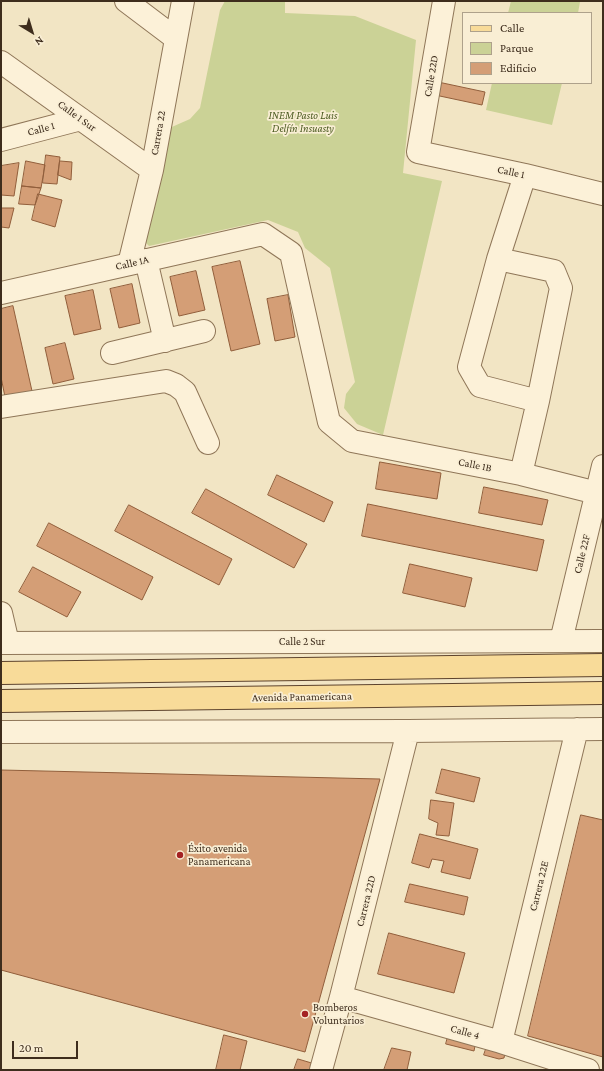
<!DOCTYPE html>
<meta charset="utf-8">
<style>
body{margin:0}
#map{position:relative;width:604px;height:1071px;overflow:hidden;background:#f2e5c4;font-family:"Crimson Pro",serif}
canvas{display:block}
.frame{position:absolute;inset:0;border:2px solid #3e2d1d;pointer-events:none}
.legend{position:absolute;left:462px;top:12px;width:130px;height:72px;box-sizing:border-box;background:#f9eed4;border:1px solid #aea18b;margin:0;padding:5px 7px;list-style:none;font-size:12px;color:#3e2d1d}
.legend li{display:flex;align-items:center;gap:8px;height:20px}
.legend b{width:20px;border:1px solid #aea18b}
.north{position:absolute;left:12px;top:12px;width:40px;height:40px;-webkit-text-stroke:3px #f9eed4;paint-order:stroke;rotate:142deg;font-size:11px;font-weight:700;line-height:16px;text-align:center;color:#3e2d1d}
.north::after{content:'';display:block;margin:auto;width:14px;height:18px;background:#3e2d1d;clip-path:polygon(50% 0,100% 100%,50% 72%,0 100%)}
.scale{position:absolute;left:12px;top:1041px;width:66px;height:18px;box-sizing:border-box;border:2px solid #3e2d1d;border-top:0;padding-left:5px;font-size:12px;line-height:14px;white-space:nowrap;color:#3e2d1d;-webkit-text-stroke:3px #f9eed4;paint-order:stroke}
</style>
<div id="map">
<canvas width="604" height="1071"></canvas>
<div class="frame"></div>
<ul class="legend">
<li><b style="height:5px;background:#f8db99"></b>Calle</li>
<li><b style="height:11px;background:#cbd296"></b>Parque</li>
<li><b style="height:11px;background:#d49e76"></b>Edificio</li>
</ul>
<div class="north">N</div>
<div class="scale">20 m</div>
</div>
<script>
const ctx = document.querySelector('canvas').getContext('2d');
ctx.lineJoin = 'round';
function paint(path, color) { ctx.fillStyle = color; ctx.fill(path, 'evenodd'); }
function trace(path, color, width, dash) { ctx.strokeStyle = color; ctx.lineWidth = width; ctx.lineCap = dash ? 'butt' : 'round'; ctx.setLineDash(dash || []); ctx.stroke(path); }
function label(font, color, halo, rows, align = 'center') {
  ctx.font = font + ' "Crimson Pro",serif'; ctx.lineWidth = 3.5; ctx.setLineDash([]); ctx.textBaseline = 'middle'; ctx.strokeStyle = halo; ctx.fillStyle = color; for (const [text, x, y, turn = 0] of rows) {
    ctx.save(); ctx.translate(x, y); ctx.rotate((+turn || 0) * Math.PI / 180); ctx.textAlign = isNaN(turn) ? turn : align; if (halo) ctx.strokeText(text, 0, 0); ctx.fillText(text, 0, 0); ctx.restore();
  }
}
paint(new Path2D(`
 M225,1H285V13L355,16L416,40L403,173L442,181L383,435L357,424L344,408L346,394L355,382L330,268L305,248L298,232L268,220L149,246L141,238L165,130L190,119L200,108L220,10Z
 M511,1H576L580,2L578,13H508Z
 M492,83H562L552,125L486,110Z`), '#cbd296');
const building = new Path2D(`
 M438,82L485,92L482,105L435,95Z
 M46,155L60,157L57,184L43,183Z
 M26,161L45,165L41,188L22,186Z
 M60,161L72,162L71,180L58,175Z
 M19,163L14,196L1,195V166Z
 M22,186L41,188L35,205L19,204Z
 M38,194L62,200L55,227L32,220Z
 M1,208H14L9,228L1,227Z
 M240,261L260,344L231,351L212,267Z
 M196,271L205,310L179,316L170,277Z
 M132,284L140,323L119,328L110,289Z
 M93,290L101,329L74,335L65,296Z
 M288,295L295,337L275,341L267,299Z
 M13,306L32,391L5,397L1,377V309Z
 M65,343L74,379L53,384L45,348Z
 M380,462L441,473L437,499L376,489Z
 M277,475L333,502L324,522L268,495Z
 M484,487L548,500L542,525L479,513Z
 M206,489L307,544L294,568L192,513Z
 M368,504L544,540L537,571L362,536Z
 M129,505L232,559L219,585L115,531Z
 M49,523L153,577L142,600L37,546Z
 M410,564L472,578L465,607L403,593Z
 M33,567L81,592L67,617L19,592Z
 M442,769L480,778L474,802L436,793Z
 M1,770L380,779L305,1052L1,970Z
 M431,800L454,803L449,836L436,835L438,823L429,819Z
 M581,815L603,820V1057L528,1036Z
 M420,834L478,849L470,879L441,872L444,861L432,859L429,868L412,863Z
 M410,884L468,897L464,915L405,902Z
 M389,933L465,953L454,993L378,974Z
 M450,1029L477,1036L474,1051L446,1044Z
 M224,1035L247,1041L240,1070H216Z
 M489,1040L506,1048L504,1058L499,1059L484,1055Z
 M392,1048L411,1052L407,1070H384Z
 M298,1059L315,1064L313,1070H294Z`);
paint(building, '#d49e76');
trace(building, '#915e3b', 1);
const minor = new Path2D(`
 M126,1L175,38
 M444,1L418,152L525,175L603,194
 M1,62L152,170
 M1,140L81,119
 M525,175L498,259L469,367L480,386L538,401
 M498,259L554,271L561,288L538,401L521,474
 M146,260L165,341
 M129,264L152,170L183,1
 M1,293L263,234L291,253L329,422L352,441L521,474L597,493
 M112,353L204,331
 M1,407L166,381L176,385L185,392L208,443
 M1,613L8,643
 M561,641L603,466
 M1,643L603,641
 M1,732L408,731L603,729
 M341,997L501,1042L588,1070
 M501,1042L577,729
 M321,1070L341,997L408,731`);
const major = new Path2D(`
 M1,673L603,665
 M1,701L603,693`);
trace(minor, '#8f7658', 24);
trace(major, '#5d432d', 24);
trace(minor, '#fcf1d8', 22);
trace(major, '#f8db99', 22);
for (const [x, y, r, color] of [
 [180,855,4,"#a42223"],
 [305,1014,4,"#a42223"]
]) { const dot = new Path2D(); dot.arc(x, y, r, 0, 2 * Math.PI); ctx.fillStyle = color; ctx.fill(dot); trace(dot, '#f9eed4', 1.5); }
label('11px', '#3e2d1d', '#f9eed4', [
 ["Calle 22D",431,76,-80],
 ["Calle 1 Sur",77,116,36],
 ["Calle 1",41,129,-15],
 ["Carrera 22",158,133,-80],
 ["Calle 1",511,172,12],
 ["Calle 1A",132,263,-13],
 ["Calle 1B",475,465,11],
 ["Calle 22F",582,554,-76],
 ["Calle 2 Sur",302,642],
 ["Avenida Panamericana",302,697,-1],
 ["Carrera 22E",539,886,-76],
 ["Carrera 22D",366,901,-76],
 ["Calle 4",465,1032,16]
]);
label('italic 11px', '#4d5c22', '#f9eed4', [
 ["INEM Pasto Luis",303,116],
 ["Delfín Insuasty",303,129]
]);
label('11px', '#3e2d1d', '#f9eed4', [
 ["Éxito avenida",188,849],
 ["Panamericana",188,862],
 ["Bomberos",313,1008],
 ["Voluntarios",313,1021]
], 'left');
</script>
